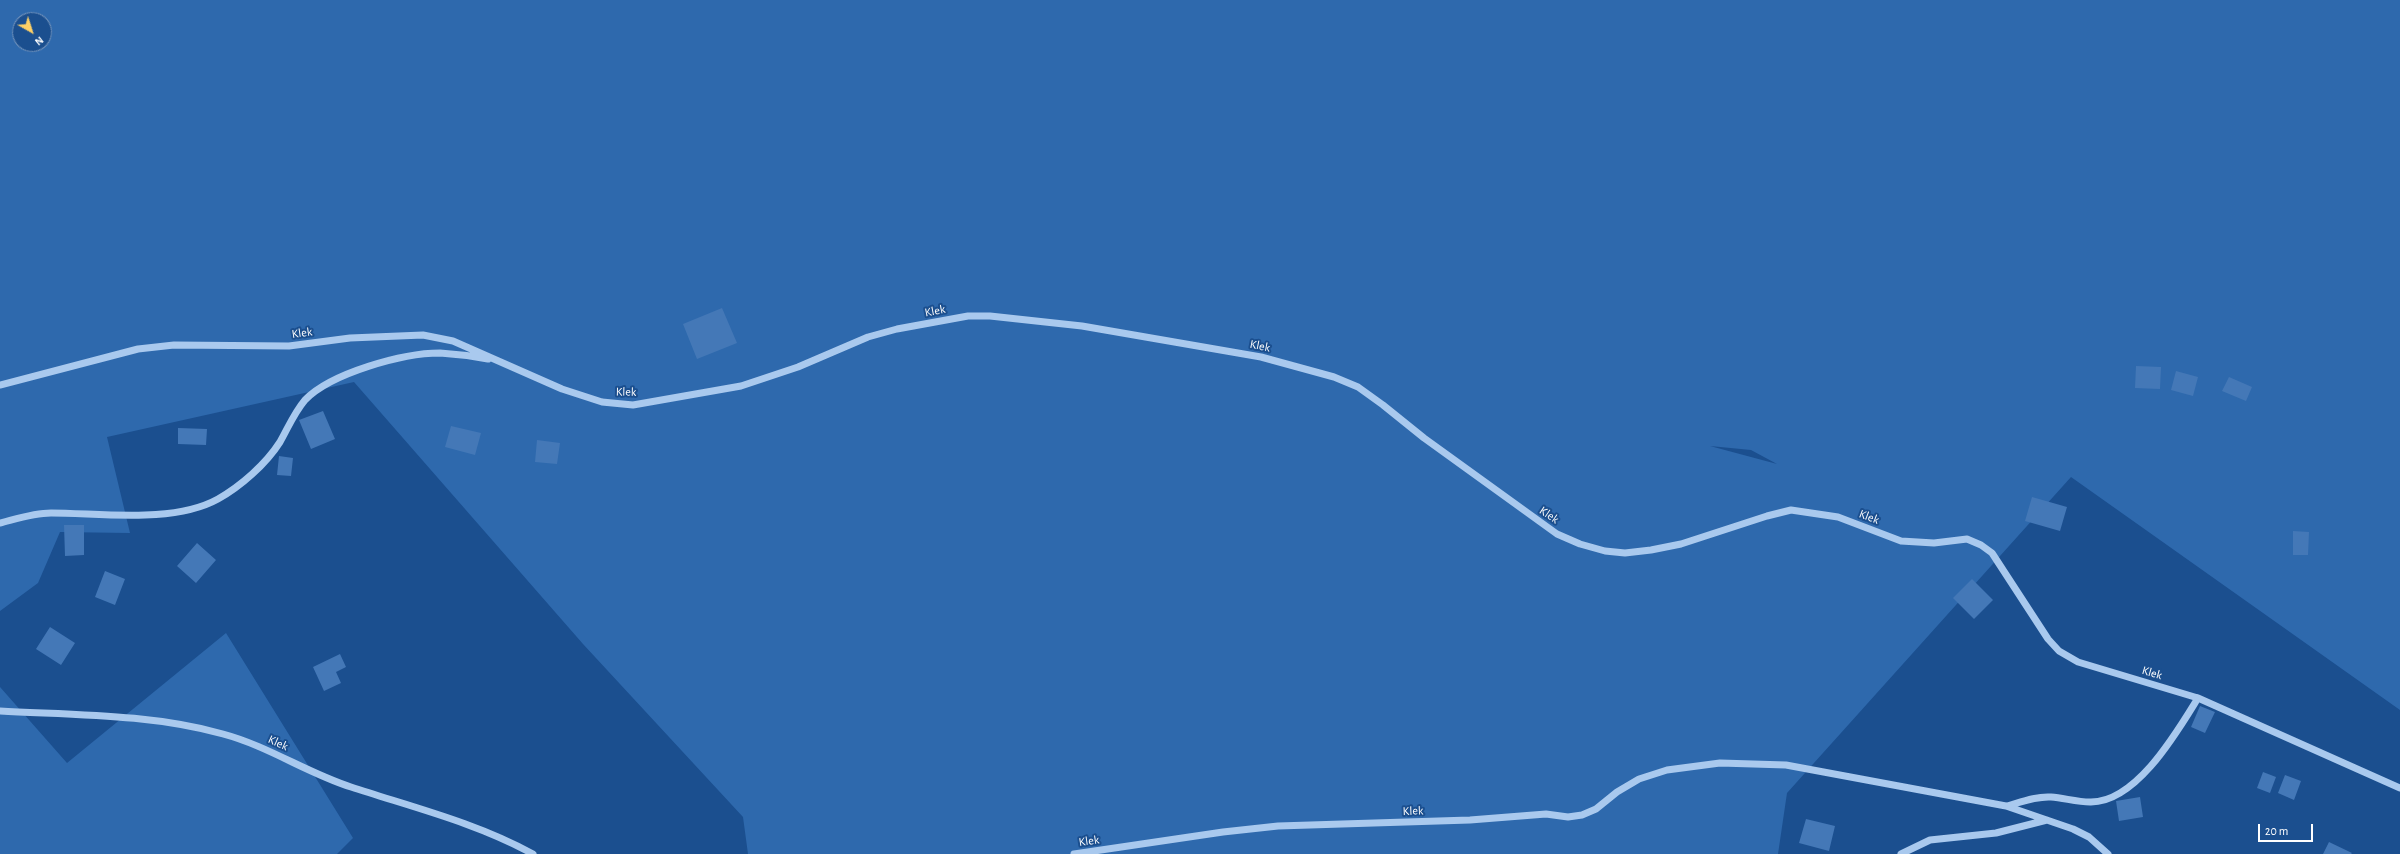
<!DOCTYPE html>
<style>
body{margin:0}
#map{position:relative;width:2400px;height:854px;overflow:hidden;background:#1b4f8f;font-family:"Alegreya Sans",sans-serif}
canvas{display:block}
.north{position:absolute;left:12px;top:12px;width:40px;height:40px;box-sizing:border-box;background:#1b4f8f;border:1px solid #7695bc;border-radius:50%;rotate:141deg;font-size:11px;font-weight:700;line-height:16px;text-align:center;color:#fff}
.north::after{content:'';display:block;margin:auto;width:14px;height:18px;background:#ffd166;clip-path:polygon(50% 0,100% 100%,50% 72%,0 100%)}
.scale{position:absolute;left:2258px;top:824px;width:55px;height:18px;box-sizing:border-box;border:2px solid #fff;border-top:0;padding-left:5px;font-size:12px;line-height:14px;white-space:nowrap;color:#fff;-webkit-text-stroke:3px #1b4f8f;paint-order:stroke}
</style>
<div id="map">
<canvas width="2400" height="854"></canvas>
<div class="north">N</div>
<div class="scale">20 m</div>
</div>
<script>
const ctx = document.querySelector('canvas').getContext('2d');
ctx.lineJoin = 'round';
function paint(path, color) { ctx.fillStyle = color; ctx.fill(path, 'evenodd'); }
function trace(path, color, width, dash) { ctx.strokeStyle = color; ctx.lineWidth = width; ctx.lineCap = dash ? 'butt' : 'round'; ctx.setLineDash(dash || []); ctx.stroke(path); }
function label(font, color, halo, rows, align = 'center') {
  ctx.font = font + ' "Alegreya Sans",sans-serif'; ctx.lineWidth = 4; ctx.setLineDash([]); ctx.textBaseline = 'middle'; ctx.strokeStyle = halo; ctx.fillStyle = color; for (const [text, x, y, turn = 0] of rows) {
    ctx.save(); ctx.translate(x, y); ctx.rotate((+turn || 0) * Math.PI / 180); ctx.textAlign = isNaN(turn) ? turn : align; if (halo) ctx.strokeText(text, 0, 0); ctx.fillText(text, 0, 0); ctx.restore();
  }
}
paint(new Path2D(`
 M0,0H2400V710L2071,477L1787,793L1778,854H748L743,817L583,644L354,382L107,437L130,533L60,532L38,583L0,611ZM20,20H44V44H20ZM1710,446L1751,450L1777,464Z
 M226,633L353,838L337,854H0V687L67,763Z`), '#2e69ad');
paint(new Path2D(`
 M722,308L737,343L697,359L683,324Z
 M2136,366L2161,367L2160,389L2135,388Z
 M2176,371L2198,377L2193,396L2171,390Z
 M2229,377L2252,387L2246,401L2222,391Z
 M323,411L335,439L311,449L299,420Z
 M451,426L481,433L475,455L445,447Z
 M178,428L207,429L206,445L178,444Z
 M537,440L560,443L557,464L535,462Z
 M279,456L293,458L291,476L277,475Z
 M2032,497L2067,507L2060,531L2025,521Z
 M64,525H84V555L65,556Z
 M2293,531L2309,532L2308,555H2293Z
 M197,543L216,560L196,583L177,566Z
 M105,571L125,579L115,605L95,597Z
 M1972,579L1993,600L1974,619L1953,598Z
 M50,627L75,643L61,665L36,649Z
 M340,654L346,667L336,672L341,683L324,691L313,667Z
 M2200,706L2215,712L2205,733L2191,727Z
 M2263,772L2276,777L2270,793L2257,788Z
 M2285,775L2301,781L2294,800L2278,793Z
 M2140,797L2143,817L2119,821L2116,801Z
 M1806,819L1835,826L1829,851L1799,843Z
 M2329,842L2352,853L2351,854H2323Z`), '#4478b7');
trace(new Path2D(`
 M0,385L138,349L174,345L289,346L350,338L423,335L453,341L562,389L602,402L633,405L741,386L798,367L868,337L897,329L968,316H990L1082,326L1261,357L1334,377L1358,387L1383,405L1424,438L1557,534L1580,544L1605,551L1625,553L1651,550L1681,544L1767,516L1791,510L1838,517L1901,541L1934,543L1967,539L1981,545L1992,553L2048,639L2059,651L2078,662L2198,698L2400,788
 M0,523C16,519 34,513 51,513C100,513 173,524 218,499C241,486 266,464 280,442C288,428 294,413 305,400C331,373 403,353 440,353C456,354 472,356 488,359
 M0,711C74,715 151,714 223,734C268,746 307,773 351,787C412,807 477,823 533,854
 M2007,806C2021,802 2036,796 2051,797C2064,798 2077,802 2090,802C2136,803 2177,732 2198,698
 M1074,854L1223,832L1278,826L1470,820L1546,814L1568,817L1582,815L1596,809L1617,792L1639,779L1667,770L1720,763L1786,765L2006,806L2073,829L2089,837L2108,854
 M1901,854L1930,840L1996,833L2047,820`), '#a9c9ee', 7);
label('12px', '#fff', '#1b4f8f', [
 ["Klek",935,311,-11],
 ["Klek",302,333,-8],
 ["Klek",1260,346,11],
 ["Klek",626,392,1],
 ["Klek",1549,515,34],
 ["Klek",1869,517,21],
 ["Klek",2152,673,16],
 ["Klek",278,743,24],
 ["Klek",1413,811,-2],
 ["Klek",1089,841,-8]
]);
</script>
